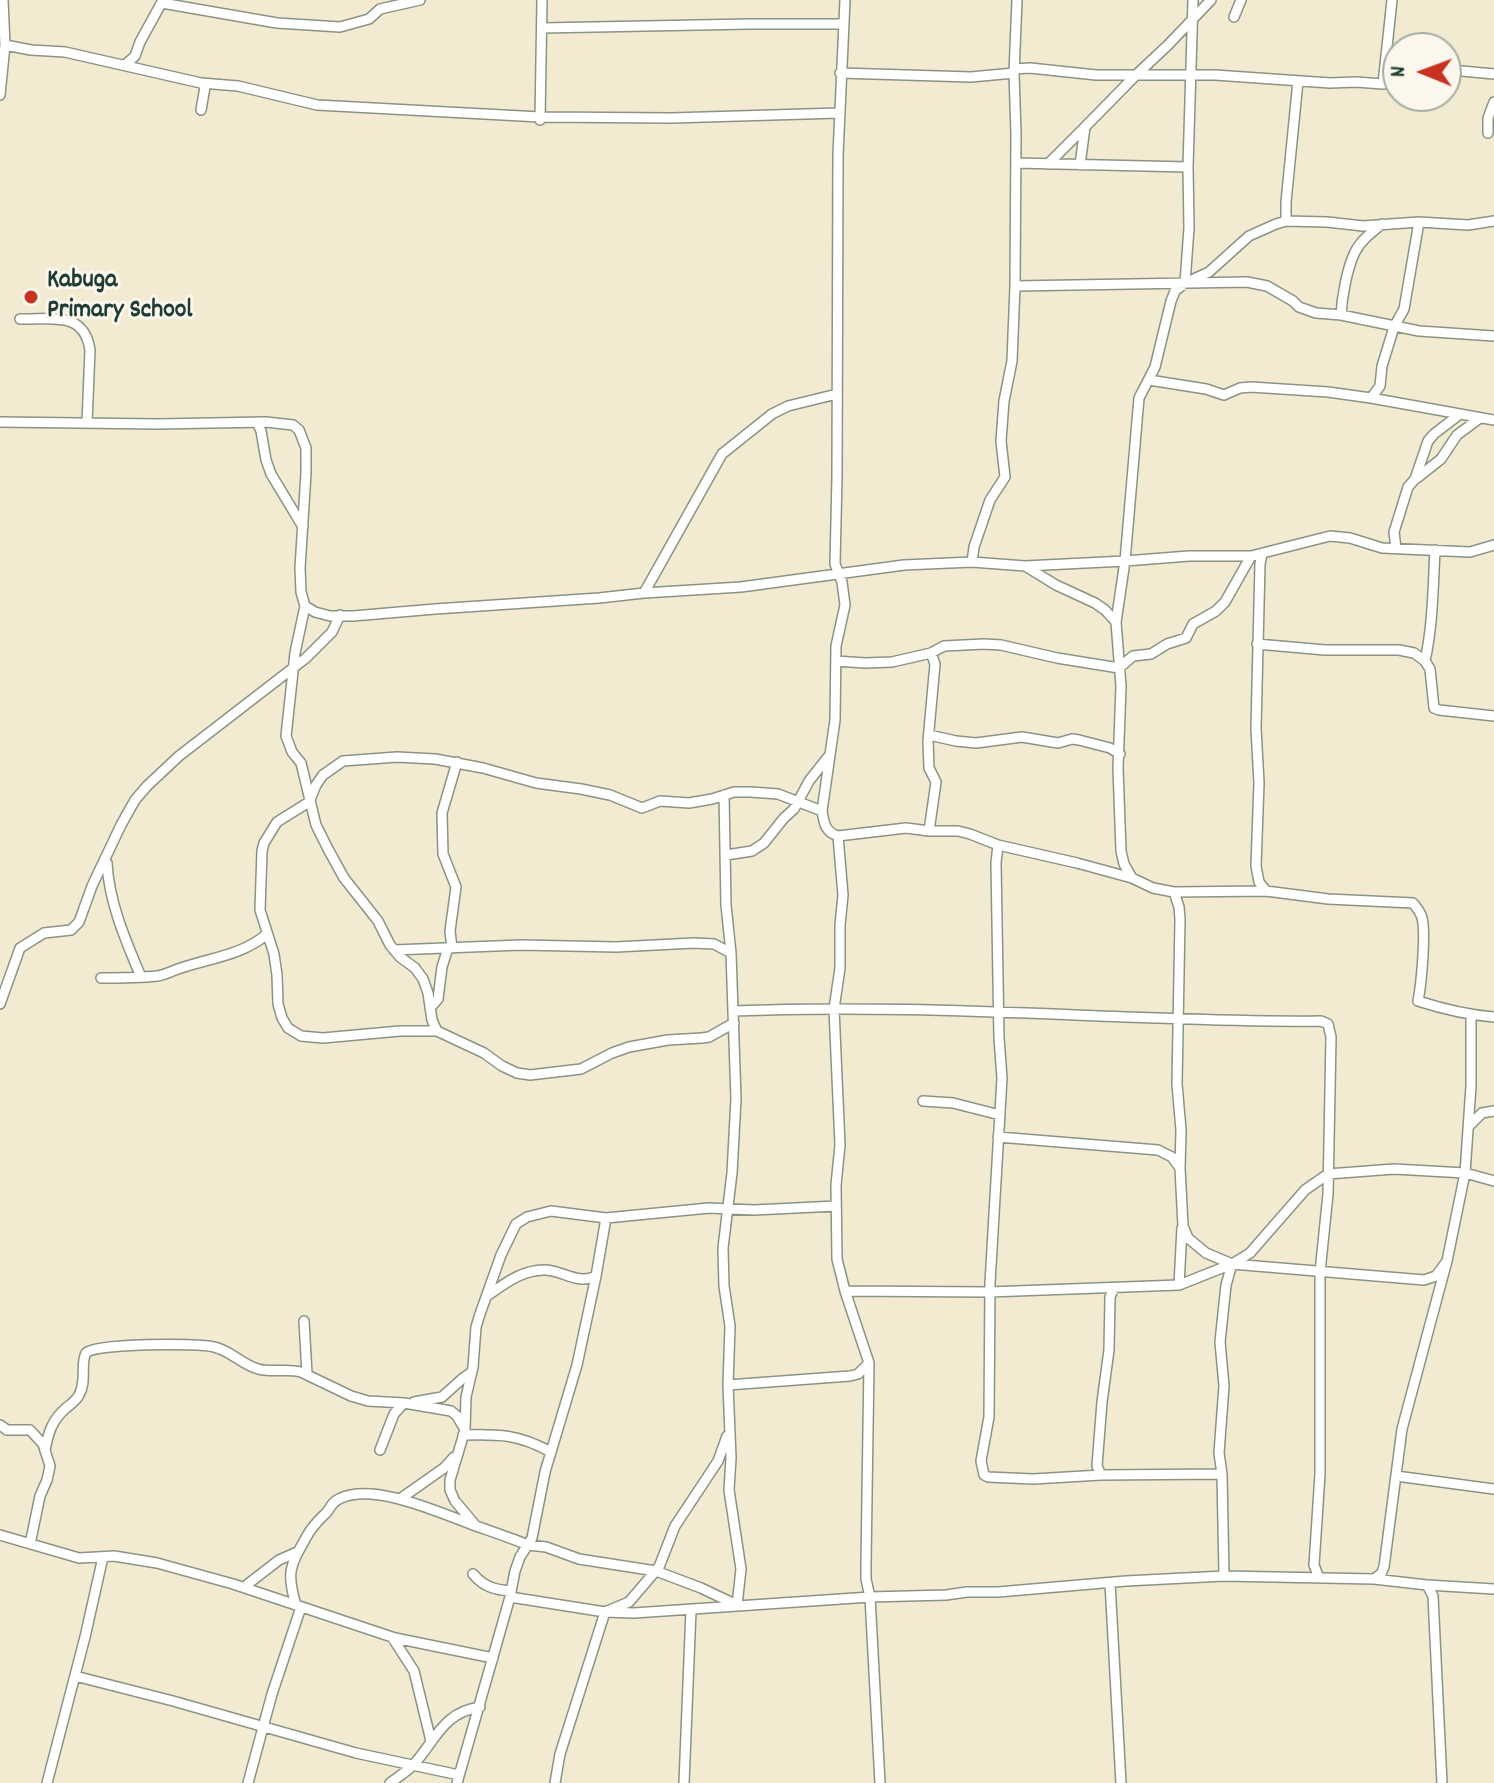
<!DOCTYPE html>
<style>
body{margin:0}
#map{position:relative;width:1494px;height:1783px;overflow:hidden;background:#f3ead2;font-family:Dekko,sans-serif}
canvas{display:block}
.north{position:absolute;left:1382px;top:32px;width:80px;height:80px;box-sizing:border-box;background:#fbf7ec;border:2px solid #a3ada2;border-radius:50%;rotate:271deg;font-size:22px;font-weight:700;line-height:32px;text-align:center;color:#1f3d34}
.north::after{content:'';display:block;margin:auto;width:28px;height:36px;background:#c8321e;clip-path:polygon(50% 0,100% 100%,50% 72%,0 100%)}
</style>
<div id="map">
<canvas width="1494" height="1783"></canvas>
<div class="north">N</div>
</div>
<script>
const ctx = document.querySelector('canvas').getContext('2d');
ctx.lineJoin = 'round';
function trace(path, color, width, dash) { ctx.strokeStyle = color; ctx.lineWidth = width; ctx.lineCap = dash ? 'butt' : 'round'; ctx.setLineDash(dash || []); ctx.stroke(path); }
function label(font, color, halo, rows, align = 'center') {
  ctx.font = font + ' Dekko,sans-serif'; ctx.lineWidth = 6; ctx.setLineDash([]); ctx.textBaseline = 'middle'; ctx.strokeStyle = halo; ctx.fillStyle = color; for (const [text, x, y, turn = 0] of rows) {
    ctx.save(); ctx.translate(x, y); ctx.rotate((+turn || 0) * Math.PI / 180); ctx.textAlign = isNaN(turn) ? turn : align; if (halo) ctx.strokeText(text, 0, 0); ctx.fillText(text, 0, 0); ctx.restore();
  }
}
const minor = new Path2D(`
 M845,0L838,155L837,477L835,564L842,582L845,605L836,646L835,720L822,811C824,823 825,832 838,836L906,828L929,831H958L970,834L998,845L1077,863L1132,878L1153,888L1174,892L1266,891L1328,899L1413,903C1416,907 1419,910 1421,915C1427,927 1421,986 1418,1001C1443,1009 1468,1015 1494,1017
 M162,3L277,23L340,27L369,19L380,9L420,0
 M1234,17L1241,0
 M542,28L749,24H843
 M5,45L31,50L65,52L201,83L205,87L201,110
 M125,65L135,56L140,42L163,0
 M1014,69L1030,68L1096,75H1215L1330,83L1356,82L1383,84L1398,81
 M840,73L971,77L1014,73
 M1446,73L1462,71L1494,74
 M201,83L238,86L317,105L540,117L671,118L839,113
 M1383,84L1392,0
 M0,95L5,45L3,0
 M540,120L542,0
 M1488,133V118L1494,102
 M1016,163L1188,167
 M1048,164L1085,127
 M1080,165L1085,127L1136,75L1168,45L1211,0
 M1286,221V202L1298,81
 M1185,283L1189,228L1188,167L1193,0
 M1015,286L1247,282L1267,286L1293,301L1299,307L1316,313L1341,315L1419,331L1494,336
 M1341,315C1342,297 1347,268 1355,252C1361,240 1372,232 1382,224
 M20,319C51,320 84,310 90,350L87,423
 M1149,380L1206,389L1224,395L1240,388L1251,387L1328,392L1371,398L1494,420
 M1371,398L1380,386L1382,366L1394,327L1404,309L1419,222
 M0,422L158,424L266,422L293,425L299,430L306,448V473L300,568L301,592L305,606L315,612L330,616H353L435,609L599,598L644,593L741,587L904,565L972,562L1025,566L1125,561L1189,556H1251L1330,536L1350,538L1382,548L1470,552L1494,545
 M257,422L261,431L266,460L271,474L303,527
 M1417,478L1441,459L1457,435L1480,418
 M1396,548L1394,532L1408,487L1415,479L1428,441L1434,434L1460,414
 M1262,554L1260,564L1256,728L1259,783L1256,866L1259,882L1266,891
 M972,562L974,547L990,500L1005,477L1001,441L1004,401L1012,361L1015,286L1016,134L1014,73L1017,0
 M1025,566L1056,585L1095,603L1105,610L1116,622
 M644,593L722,454L772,414L788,406L837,394
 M305,606L295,653L286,736L292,752L301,763L316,825L328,849L344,878L378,921L390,945L400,957L415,968L423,979L428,993L432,1020L437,1031L484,1053L502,1066L517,1073L530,1075L581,1069L612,1053L629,1047L668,1040L702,1038L709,1037L734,1023
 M1257,644L1325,650H1399L1414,653L1425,661L1430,669L1434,708L1439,710L1494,716
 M836,661L865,663L892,662L931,653L944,646L984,644L1001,645L1057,658L1119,668L1133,656L1151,654L1167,644L1186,638L1193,624L1216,611L1225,602L1251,556
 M1425,661C1433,624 1433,587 1435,550
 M929,735L956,741L976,743L1022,737L1058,743L1072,739L1079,740L1110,748L1120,754
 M929,831L936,782L929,768L928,741L935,664L931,653
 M838,836L843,895L840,925V968L834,1009L840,1145L836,1185L837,1259L845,1291L869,1363L866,1563V1579L870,1597L880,1783
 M998,845L996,863L999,1038L1002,1078L990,1283L989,1417L981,1461L984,1475L988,1477L1033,1479L1101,1475L1222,1474
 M726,855L752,851L764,843L784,818L794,809L809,781L828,757
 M107,863C109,903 126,941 141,977
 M1132,878L1124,864L1121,851L1118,768L1121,686L1116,622L1125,561L1139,398L1155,367L1171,301L1175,291L1185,283L1209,272L1249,236L1276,224L1286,221L1327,222L1363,226L1419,222L1468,225L1494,221
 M1174,892L1179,907L1180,919L1177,1084L1181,1130L1180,1168L1183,1226L1188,1238L1206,1253L1232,1264L1424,1280L1436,1276L1447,1261
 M452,948L450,931L456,887L443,854L442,813L457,762
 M394,950L521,945L616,947L694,943L714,944L731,953
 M101,978C120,978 138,978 157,976C166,975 173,970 181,968C210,958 243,955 267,934
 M0,1004L20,948L44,933L71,930L79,922L92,886L121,825L135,800L147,786L179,756L306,658L332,632L340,615
 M430,1008L438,999L442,967L448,948
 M733,1011C874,1005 1015,1013 1156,1018C1211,1020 1265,1022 1321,1021L1328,1024L1331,1037L1328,1194L1320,1272V1474L1314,1565L1319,1578
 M437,1031H400L323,1038L301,1036L288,1028L282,1018L278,1004L277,975L274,954L260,910L262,851L264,843L277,822L309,802L316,785L323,775L343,761L397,757L435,759L483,768L536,783L581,789L610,795L642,808L660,801L689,803L712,799L734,792H751L778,794L822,811
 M923,1101L953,1103L1000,1115
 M1469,1126L1482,1113L1494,1111
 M998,1137L1158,1150L1172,1157L1180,1168
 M1179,1285L1182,1228
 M845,1291L989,1292L1179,1285L1232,1264L1250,1253L1305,1190L1328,1174L1394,1169L1465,1173L1494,1181
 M487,1296C504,1284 523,1269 546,1270C564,1271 578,1285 596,1276
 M304,1321L307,1374
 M728,1385L850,1376L858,1374L869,1363
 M414,1402L442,1397L462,1379L472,1372
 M0,1425L7,1430H30L43,1444L50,1466L47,1480L40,1496L30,1544
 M463,1435C499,1434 518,1434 551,1452
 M380,1450L394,1414L404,1403
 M45,1451C48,1433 52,1420 66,1408C71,1404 76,1401 79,1395C87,1382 80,1363 86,1353C94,1343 198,1343 214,1347C230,1350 242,1365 258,1369C272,1373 287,1368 301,1372L351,1396L368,1401L404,1403L451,1411L457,1416L464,1428
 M1101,1475L1097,1466L1102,1402L1109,1350L1110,1297L1114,1288
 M1396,1476L1494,1489
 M400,1499L444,1468L454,1457
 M476,1526L455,1501L450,1490V1480L465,1430L466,1397L473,1367L476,1327L480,1314L501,1255L516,1224L527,1217L551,1211L606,1218L709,1208L754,1210L836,1206
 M0,1535L79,1558L114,1556L157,1563L233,1584L395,1638L493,1658
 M473,1574C484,1587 495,1590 511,1591
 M1224,1576L1222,1474L1219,1453L1224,1386L1220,1342L1226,1285L1232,1264
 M1374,1579L1381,1574L1384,1567L1402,1429L1447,1261L1465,1173L1471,1086V1015
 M1110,1583L1121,1783
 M1427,1585L1433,1596L1442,1783
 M244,1587L279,1560L297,1552
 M510,1597L605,1612L634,1613L870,1597L946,1595L967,1592H998L1126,1581L1224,1576L1374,1579L1427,1585L1494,1589
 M296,1605C286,1572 290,1566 307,1536C312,1526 319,1520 327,1512C331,1507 332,1502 339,1499C373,1481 442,1514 476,1526C493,1532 511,1538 528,1545L546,1547L579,1559L656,1571L701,1588L737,1605L741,1569L729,1490L731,1458L728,1385L730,1326L724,1286L723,1248L732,1173L736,1099L731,953L726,905L724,795
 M392,1637L414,1671L431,1741
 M75,1676L173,1701L356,1753L459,1775
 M47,1783L85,1637L103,1557
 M248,1783L272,1694L301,1607
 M390,1783C398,1777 408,1771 415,1763C436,1739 444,1712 480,1707
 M457,1783L510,1597L515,1571L520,1557L532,1538L545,1472L577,1365L596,1276L606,1218
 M555,1783L560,1754L605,1612L629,1602L659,1567L675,1526L718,1461L727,1436
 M684,1783L691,1610`);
trace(minor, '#899483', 12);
trace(minor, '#fff', 9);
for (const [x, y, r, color] of [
 [31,297,8,"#c8321e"]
]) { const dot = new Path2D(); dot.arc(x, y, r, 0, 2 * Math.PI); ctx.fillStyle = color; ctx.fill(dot); trace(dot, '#fbf7ec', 3); }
label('bold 26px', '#1f3d34', '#fbf7ec', [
 ["Kabuga",47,282],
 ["Primary School",47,312]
], 'left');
</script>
